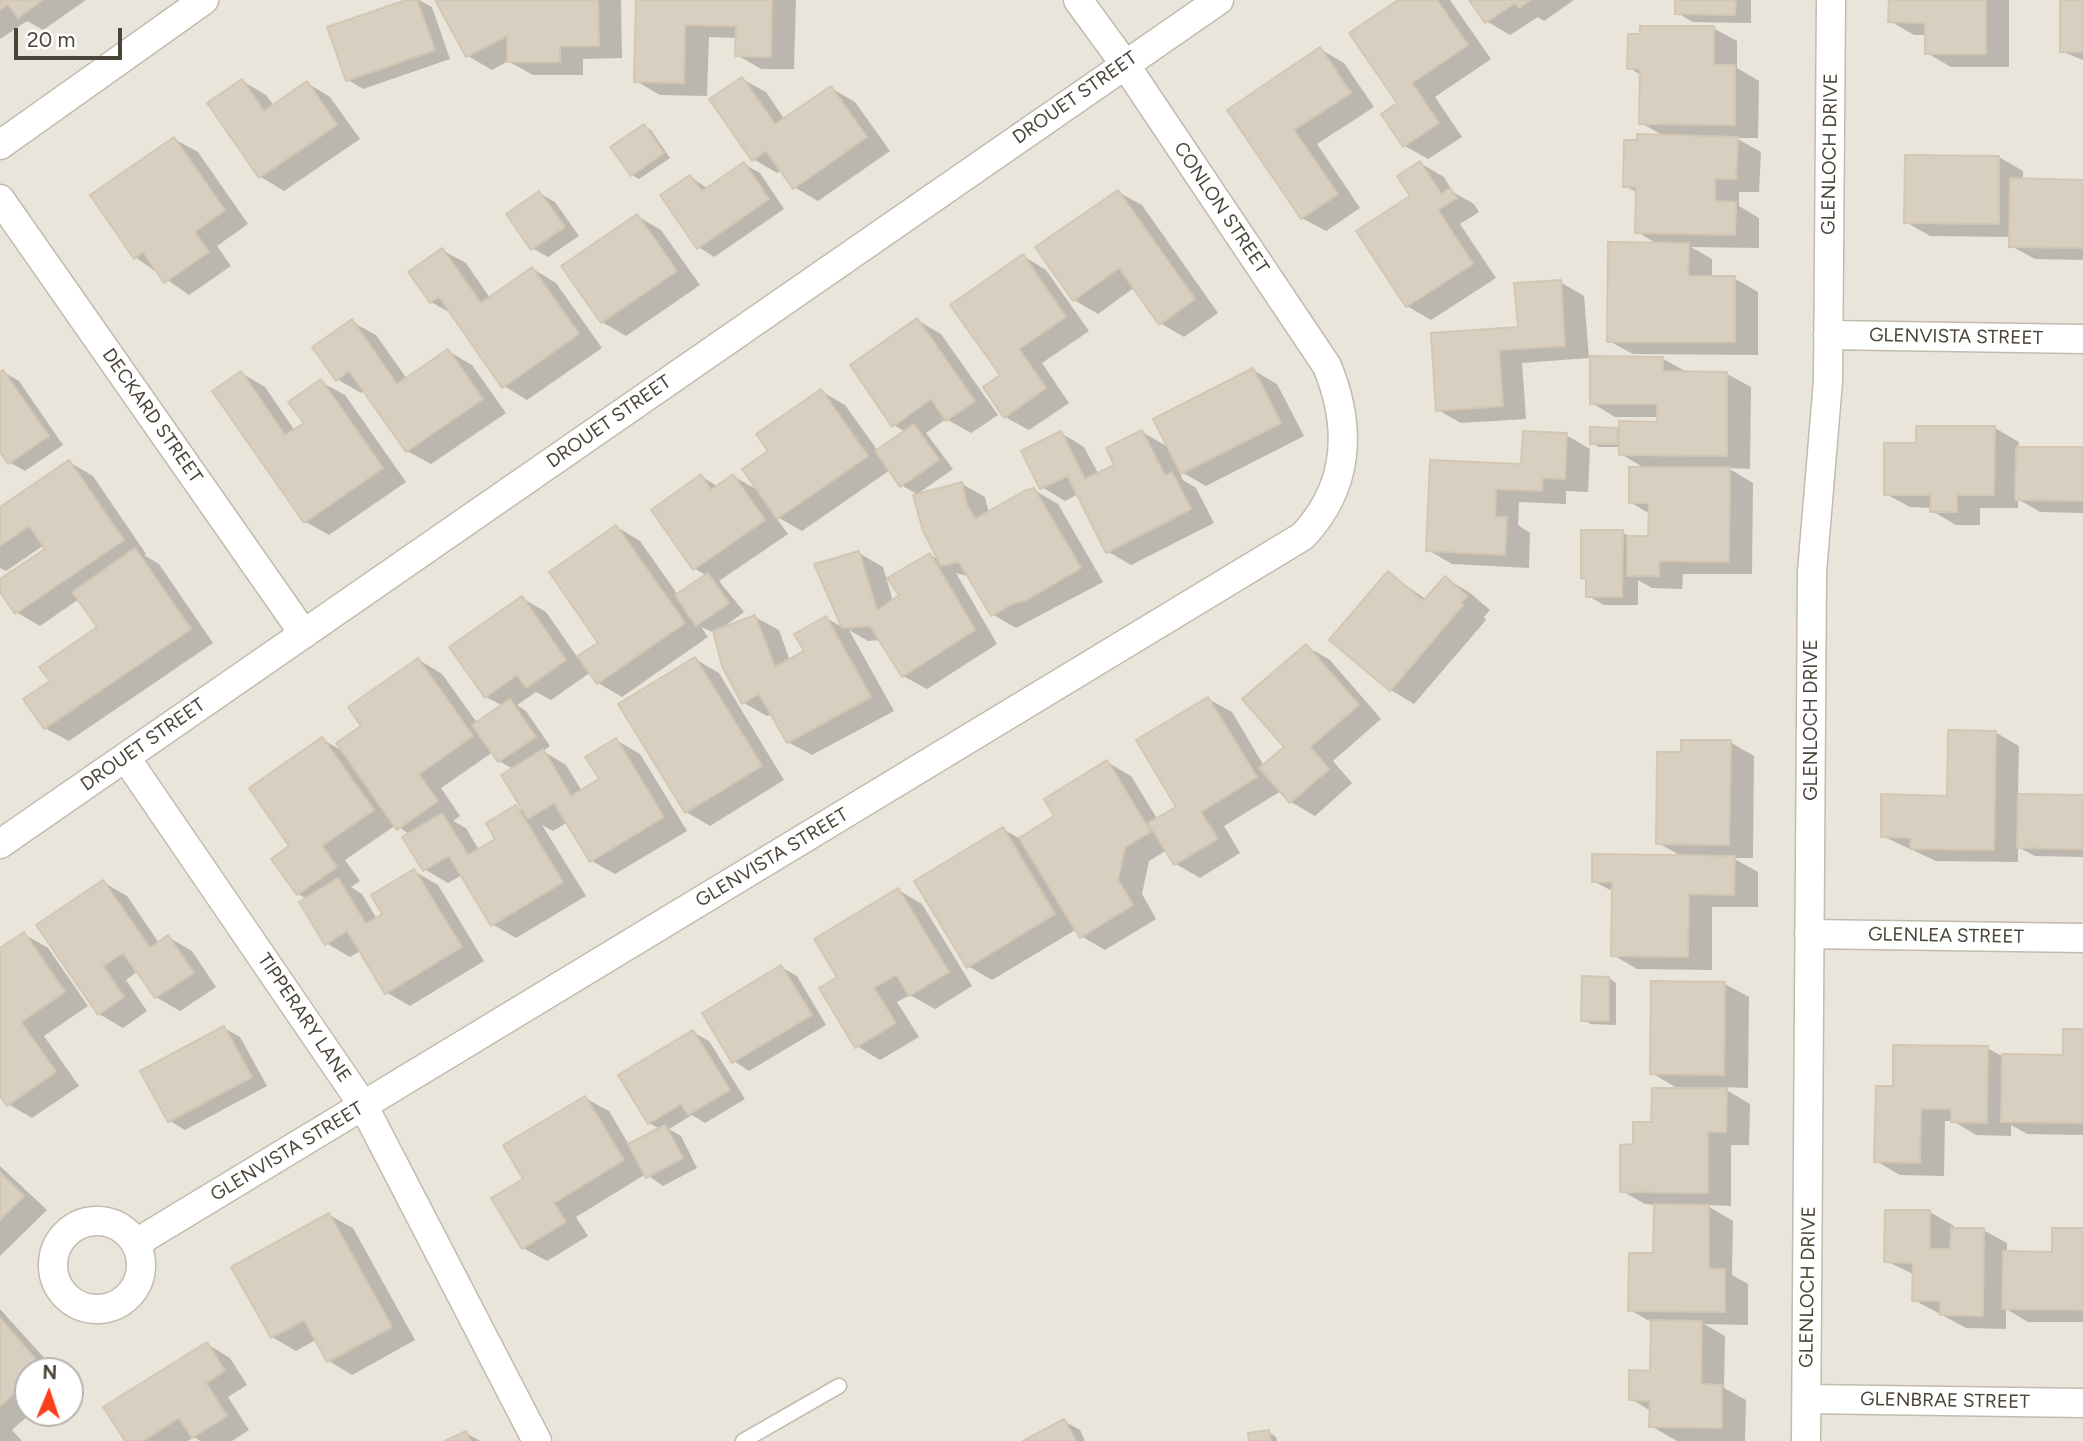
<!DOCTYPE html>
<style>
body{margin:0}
#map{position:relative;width:2083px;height:1441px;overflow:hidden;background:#f6f3ec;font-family:Figtree,sans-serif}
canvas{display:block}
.north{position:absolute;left:14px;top:1357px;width:70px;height:70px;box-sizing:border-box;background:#fff;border:2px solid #b7b4b0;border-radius:50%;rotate:2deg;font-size:19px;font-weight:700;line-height:28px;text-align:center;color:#4b4439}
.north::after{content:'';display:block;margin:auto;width:24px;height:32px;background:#fc3f1d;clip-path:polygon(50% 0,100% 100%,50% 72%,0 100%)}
.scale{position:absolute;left:14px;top:28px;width:108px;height:32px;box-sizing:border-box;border:4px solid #4b4439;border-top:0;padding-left:9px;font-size:21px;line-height:24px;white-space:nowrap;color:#4b4439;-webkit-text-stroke:5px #fff;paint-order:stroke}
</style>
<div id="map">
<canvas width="2083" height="1441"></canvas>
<div class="north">N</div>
<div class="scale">20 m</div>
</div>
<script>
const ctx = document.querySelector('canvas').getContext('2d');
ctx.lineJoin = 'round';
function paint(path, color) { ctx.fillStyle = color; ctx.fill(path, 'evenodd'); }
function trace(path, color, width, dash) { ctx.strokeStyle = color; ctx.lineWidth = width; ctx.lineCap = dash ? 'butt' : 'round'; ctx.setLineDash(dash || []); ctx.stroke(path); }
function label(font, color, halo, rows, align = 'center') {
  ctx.font = font + ' Figtree,sans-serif'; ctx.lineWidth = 7; ctx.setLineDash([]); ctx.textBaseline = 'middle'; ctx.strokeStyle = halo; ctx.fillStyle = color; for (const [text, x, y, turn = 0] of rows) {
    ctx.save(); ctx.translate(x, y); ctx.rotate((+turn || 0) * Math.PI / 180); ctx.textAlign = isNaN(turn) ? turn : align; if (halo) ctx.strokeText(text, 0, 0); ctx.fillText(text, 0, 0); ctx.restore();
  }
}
paint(new Path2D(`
 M0,0H2083V1441H0ZM28,1371H70V1413H28Z`), '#eae5da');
paint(new Path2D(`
 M0,0H86L43,30L27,21L0,39Z
 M411,0H419L432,7L450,59L363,89L348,80Z
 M437,0H621L622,58L583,59V75H533L508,61L492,70L468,56Z
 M638,0H796L794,69H761L737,55L738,38L709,37L707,96L660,95L636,81Z
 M1401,0H1450L1491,59L1435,97L1462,137L1428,159L1405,146L1399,104Z
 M1471,0H1574L1544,21L1538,17L1510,35L1486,21Z
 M1677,0H1751V23L1693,22L1677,13Z
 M1890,0H2009V67H1951L1927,53V35H1914L1890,21Z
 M2062,0H2083V60L2061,51Z
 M1713,28L1737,41V68L1759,81L1758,138H1736L1761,152L1759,192H1739V206L1759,218V248L1691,247L1712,259V278H1734L1758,292V355L1633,354L1609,341L1659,245L1637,232L1638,193L1625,186L1639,142L1664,136L1641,123V75L1629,68Z
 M1320,49L1344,63L1374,107L1317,144L1360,208L1326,231L1302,218L1229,110Z
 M742,79L766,92L785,120L831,88L855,102L890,151L818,201L794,187L782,170L777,173L753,159Z
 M242,81L266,95L274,106L307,83L330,97L360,139L284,191L261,177L209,104Z
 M644,126L651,130L670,158L639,179L632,175Z
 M174,139L198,152L248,224L217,246L231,266L189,295L135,257Z
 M1999,157L2023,171V180L2083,181V260L2035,259L2011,246V237L1930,236L1906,222Z
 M1420,163L1444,177L1453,192L1474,204L1479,212L1460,224L1496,278L1431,320L1407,306L1412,197Z
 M744,164L760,173L784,209L714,257L699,247L691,177L708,189Z
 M1118,192L1142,205L1218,313L1184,337L1160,323L1135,287L1098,314L1074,300Z
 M539,193L555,202L579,236L548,257L532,248Z
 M637,216L661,230L700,285L626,336L602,322L563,267Z
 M442,250L466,263L490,298L533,269L556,283L602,348L527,400L504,386L454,315L431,302Z
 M1023,256L1046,270L1089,331L1042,363L1069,403L1029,430L1005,417L1002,376Z
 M1560,282L1584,296L1589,358L1522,363L1526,419L1461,423L1438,410L1519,329Z
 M917,320L941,334L998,415L971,433L946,419L926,433L953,469L916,495L962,484L985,497L989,513L1034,490L1058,504L1103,582L1016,628L992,614L971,577L956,573L997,644L927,689L903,676L881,640L868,641L849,630L894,711L812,755L788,742L772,714L767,716L744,703L715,633L701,627L708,637L622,697L598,683L591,672L551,700L536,692L517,705L526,711L550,746L543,751L566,765L582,791L601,780L616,740L640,754L687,831L615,874L592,861L568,822L553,831L542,825L586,896L516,938L492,924L462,875L448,883L424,869L409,834L396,825L345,860L360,881L351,887L362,894L377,919L384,914L414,871L438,885L484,961L410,1006L386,992L360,951L350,957L326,943L307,899L298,894L292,846L322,739L344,752L419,660L442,674L478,724L503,706L486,697L522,598L546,612L578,658L600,643L617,527L640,541L678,595L707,576L694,568L701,476L718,487L733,476L761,492L770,451L821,391L845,405L878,451L905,432L894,425ZM890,470L901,485L915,493L924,530L940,560L930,555L893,601L883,567L859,553L817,565L844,628L826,618L807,652L790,661L779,630L755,617L722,628L744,612L719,581L788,534L774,515L802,531ZM493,752L499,761L513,769L527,813L516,807L497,839L479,850L466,828L453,821L460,816L441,788Z
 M352,322L376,335L407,379L448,351L472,365L506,413L431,464L407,451L365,390L361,393L337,379Z
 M1663,359L1687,372L1727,374L1751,387L1750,469L1728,468L1753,483L1752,574H1683L1682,589L1652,588L1638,580V605H1604L1588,596V581L1582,577L1622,532L1632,538H1650V514L1630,502L1646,469L1621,454V447H1599L1591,443L1617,430L1621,432L1659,424V417H1615L1592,403Z
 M1253,370L1277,384L1304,436L1206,486L1178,470L1183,480L1196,488L1214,523L1131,565L1107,551L1078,494L1065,501L1042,487L1061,433L1084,447L1099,475L1116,465L1142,432L1170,448ZM1074,470L1075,473L1052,484V480Z
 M3,372L19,381L63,445L25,471L9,462L0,449V375Z
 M241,373L265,387L295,431L306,424L321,382L345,395L406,482L329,535L306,522Z
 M1995,428L2019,442L2018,448L2083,449V513L2040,512L2018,499V508H1980V525H1956L1932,511V508L1910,507L1886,494L1918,445Z
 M1566,435L1590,449L1588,492L1566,491V504L1519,502L1518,525L1530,533L1529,568L1452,564L1428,550L1432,462L1523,466Z
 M69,462L93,476L146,554L144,555L159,564L213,643L69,741L45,728L52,681L99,628L79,599L40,626L16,612L0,589V581L48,549L44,545L6,571L0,568V509Z
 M1388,573L1427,600L1445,578L1469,592L1490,610L1484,617L1486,620L1414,704L1391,690Z
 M1306,646L1330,660L1381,719L1333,761L1352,783L1315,816L1291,802L1281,791L1224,826L1240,853L1200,878L1176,864L1167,850L1149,861L1142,894L1156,919L1105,950L1081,936L1077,929L992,980L968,966L1003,829L1020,839L1057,817L1107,762L1131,776L1158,820L1179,807L1208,699L1232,712L1264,766L1287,747Z
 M695,659L719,673L784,780L710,826L686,812Z
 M1995,732L2019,746L2018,796L2083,797V857L2035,856L2018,847V862L1936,861L1882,836L1949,797Z
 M1730,742L1754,756L1753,858H1733L1758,872V907H1712V970L1637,969L1613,955L1614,892L1593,881L1683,857L1658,843Z
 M103,882L127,896L159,943L168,937L192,951L216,987L180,1011L156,997L138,971L126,980L147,1011L123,1028L99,1014Z
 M898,890L922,904L972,986L935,1009L910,995L897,1002L919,1037L880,1060L857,1046L840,977Z
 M24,934L48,948L88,1006L44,1036L79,1086L32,1118L8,1104L0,1093V950Z
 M781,967L797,976L826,1025L749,1071L734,1061Z
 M1609,978L1616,983V1025L1591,1024L1583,1020Z
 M1653,982L1725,984L1749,997L1748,1088L1721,1087L1750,1104L1749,1145H1731V1206L1706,1205L1733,1221L1732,1275L1748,1284V1325L1704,1324L1725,1336L1724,1388L1746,1400L1745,1441H1677L1651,1426V1411L1631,1399L1652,1372L1653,1323L1630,1310L1655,1255L1656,1205L1645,1204L1622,1191L1634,1146L1680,1090L1652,1073Z
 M224,1028L240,1037L267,1086L185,1130L170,1121Z
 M2083,1031V1135L2027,1134L2011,1125V1136L1976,1135L1953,1121H1945L1944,1176L1900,1175L1876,1161L1895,1087L1987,1048L2002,1056L2064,1057Z
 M693,1032L709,1041L745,1099L705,1123L692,1115L669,1129L681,1136L697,1168L663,1186L646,1174L576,1217L588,1236L547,1261L523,1248L526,1179L585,1098L609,1111L629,1145L660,1129L649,1123Z
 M0,1166L47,1210L0,1256Z
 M1930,1212L1954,1226V1230H1983L2007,1243V1253H2054L2083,1230V1322H2028L2006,1309V1329L1966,1328L1914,1300L1915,1275L1886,1261Z
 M329,1215L353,1228L415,1340L352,1375L329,1361L317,1339L296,1351L272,1337Z
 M0,1309L56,1371H28V1413H31L12,1430L22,1441H0Z
 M207,1344L230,1358L247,1385L228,1397L249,1430L232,1441H200L194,1437L188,1441H127Z
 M1064,1421L1080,1430L1085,1441H1027Z
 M1269,1432L1276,1437L1277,1441H1250Z
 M466,1433L480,1441H449Z`), '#0003');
const building = new Path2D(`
 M0,0H43L18,18L8,4L0,10Z
 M406,0H417L435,50L346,81L327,27Z
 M435,0H598L599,46H560V62H507V36L466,57Z
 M636,0H772L771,57L735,56L736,26L685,25L684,83L634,82Z
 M1398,0H1437L1468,45L1412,83L1439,123L1403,147L1381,114L1397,103L1349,33Z
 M1469,0H1531L1519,8L1515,3L1485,23Z
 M1675,0H1736L1735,15L1675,14Z
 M1889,0H1986V54H1925V23L1888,22Z
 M2060,0H2083V52H2060Z
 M1640,26H1714V65H1735V125L1639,124L1640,69H1627L1628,34H1640Z
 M1320,47L1351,93L1294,130L1338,194L1301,219L1227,110Z
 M742,77L775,124L831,86L867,137L793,189L766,151L752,161L709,99Z
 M242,79L264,111L307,81L337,125L259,178L207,103Z
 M644,124L664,153L631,176L610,147Z
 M1637,134L1738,137L1736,179H1715V201L1736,202L1735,235L1635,233L1636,187H1623L1624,140H1637Z
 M174,137L225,210L195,232L209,252L164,283L143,252L134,259L90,195Z
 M1905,155L1999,156V224L1904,223Z
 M1420,161L1441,194L1450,188L1457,198L1438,210L1473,264L1406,307L1356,231L1410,196L1397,176Z
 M744,162L769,199L697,249L660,195L690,175L702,191Z
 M2010,178L2083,180V248L2009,247Z
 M1118,190L1195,299L1159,325L1119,268L1073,301L1035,247Z
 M539,191L565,227L531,250L506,214Z
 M637,214L677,271L601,323L561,266Z
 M1608,242L1689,243L1688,276H1735V342H1607Z
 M442,248L481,303L532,267L579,334L502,388L439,297L430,303L408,272Z
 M1023,254L1066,317L1019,349L1046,388L1004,418L983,387L1000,375L950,305Z
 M1561,280L1565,346L1499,350L1503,406L1436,411L1431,333L1518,327L1514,283Z
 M917,318L975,401L946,421L931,399L892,427L850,365Z
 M352,319L397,384L448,349L483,399L406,452L349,371L336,381L312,347Z
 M1590,356L1663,357V371L1727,372V456L1619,455V421L1657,422V404H1590Z
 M1253,368L1281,423L1181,474L1153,419Z
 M3,370L49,436L8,464L0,452V372Z
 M241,371L285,435L304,423L288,402L321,379L383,468L304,523L212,391Z
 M821,389L868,456L777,519L742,469L768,451L756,434Z
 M914,424L939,460L900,487L875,451Z
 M1916,426H1995L1994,495H1957V512H1930L1931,495H1884V443H1916Z
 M1590,427L1617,428V444H1590Z
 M1142,430L1165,476L1172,472L1191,509L1106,553L1067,475L1040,489L1021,451L1061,431L1085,479L1114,465L1106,448Z
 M1523,431L1567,433L1565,479L1543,478L1542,491L1496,489L1495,517H1507L1505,555L1426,551L1430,460L1521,464Z
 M2016,447H2083V501L2015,500Z
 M69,460L124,540L15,614L0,592V579L45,549L29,526L0,546V507Z
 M1629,467H1730L1729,562L1659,561V576H1627V536H1648L1649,503H1629Z
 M701,474L711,490L733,474L765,520L693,570L651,510Z
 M962,482L967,505L975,519L1024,491L1034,488L1081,568L1025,601L1014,603L991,616L959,562L941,566L923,531L913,495Z
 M616,525L685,623L597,684L577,656L598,643L549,572Z
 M1581,530H1623L1622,597H1586V579L1581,578Z
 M135,548L191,629L44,729L23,699L50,681L39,667L97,627L72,592Z
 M859,551L877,611L899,595L887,578L930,553L975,630L902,677L870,626L842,628L814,564Z
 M1388,571L1423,601L1445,576L1467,596L1461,603L1463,605L1390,691L1329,640Z
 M708,573L729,603L696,626L675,595Z
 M522,596L566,660L526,688L517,675L485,698L449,647Z
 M755,615L775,667L804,651L794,634L826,616L871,697L787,743L759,694L742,704L722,666L713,631Z
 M1306,644L1359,705L1310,747L1329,769L1290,803L1259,768L1284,747L1242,699Z
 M695,657L762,766L685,813L618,704Z
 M418,658L473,736L419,774L438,801L397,830L336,743L361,726L348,707Z
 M1208,697L1257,777L1201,812L1218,839L1174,865L1148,823L1176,807L1136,740Z
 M510,699L536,737L498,762L472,725Z
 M1948,730L1996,731L1994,850L1910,849L1911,838L1881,837V794L1947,796Z
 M322,737L374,810L322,846L337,867L297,895L271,859L289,846L249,788Z
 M616,738L664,817L590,862L554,803L528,819L501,775L543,749L571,796L599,779L585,757Z
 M1681,740H1731L1729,845L1656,844L1657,752H1681Z
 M1107,760L1151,832L1125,847L1118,880L1133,905L1080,938L1019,838L1054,816L1044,799Z
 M2018,794L2083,795V849L2017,848Z
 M516,805L563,882L491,926L449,856L423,871L402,837L442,813L468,855L495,839L486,823Z
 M1003,827L1055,914L967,968L914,881Z
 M1592,854L1735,856L1734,895L1689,894L1688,957L1611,956L1612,882H1592Z
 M414,869L462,947L385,994L347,931L325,945L299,902L338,878L366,924L382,914L371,895Z
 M103,880L150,948L168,935L194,973L155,998L123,953L103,966L124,997L98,1015L36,925Z
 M898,888L949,972L909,996L896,975L874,988L896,1023L855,1048L819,988L837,977L814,939Z
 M24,932L65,992L21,1022L56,1072L7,1106L0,1096V948Z
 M781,965L812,1015L732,1063L702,1013Z
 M1582,976L1609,977V1021H1581Z
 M1651,981L1725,982L1724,1075L1650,1074Z
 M224,1026L252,1077L168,1122L140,1071Z
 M2063,1029H2083V1123L2001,1122L2002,1054L2063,1055Z
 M693,1030L730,1090L688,1115L681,1104L648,1124L618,1075Z
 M1893,1045L1988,1046L1987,1123L1951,1122V1109H1921L1920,1163L1874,1162L1876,1086H1893Z
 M1652,1088H1727L1726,1132H1708V1193L1620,1192V1145L1633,1144V1122H1651Z
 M585,1096L624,1160L554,1203L566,1222L522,1249L491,1198L523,1179L503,1145Z
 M665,1125L683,1158L646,1178L628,1144Z
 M0,1172L24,1196L0,1220Z
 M1654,1204L1709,1205V1269H1725V1312L1628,1311L1629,1253H1653Z
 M1885,1210H1930V1249H1950L1951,1228H1984L1983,1316L1940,1315V1301H1912L1913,1263L1884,1262Z
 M329,1213L392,1327L327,1362L304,1320L271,1338L231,1267Z
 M2052,1228H2083V1310L2002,1309L2003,1251L2052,1252Z
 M0,1318L43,1368L28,1371V1381L0,1406Z
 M1651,1320L1702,1321L1701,1384L1722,1385V1428L1649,1427L1650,1401L1629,1400V1370L1650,1371Z
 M207,1342L225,1371L206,1383L227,1416L192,1438L179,1418L143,1441H125L103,1407Z
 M1064,1419L1076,1441H1023Z
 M1269,1430L1271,1441H1249L1248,1433Z
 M466,1431L471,1441H445Z`);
paint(building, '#d8cfc1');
trace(building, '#d3c7b4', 2);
const lane = new Path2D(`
 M743,1441L839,1386`);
const street = new Path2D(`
 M0,145L204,0
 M0,199L304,634
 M1828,335L2083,339
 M126,758L363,1105L537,1441
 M0,844L1219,0
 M1809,934L2083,938
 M53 1265a44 44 0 1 1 88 0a44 44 0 1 1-88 0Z
 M136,1243L1303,536C1350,486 1352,427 1327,366L1124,63L1078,0
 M1807,1399L2083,1403
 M1806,1441L1812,572L1828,381L1831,0`);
trace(lane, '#c2bbae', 17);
trace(street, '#c2bbae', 31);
trace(lane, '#fff', 14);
trace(street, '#fff', 28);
label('19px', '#4b4439', '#fff', [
 ["DROUET STREET",1075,98,-35],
 ["GLENLOCH DRIVE",1830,154,-89],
 ["CONLON STREET",1221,208,56],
 ["GLENVISTA STREET",1956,337,1],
 ["DECKARD STREET",152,416,55],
 ["DROUET STREET",609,422,-35],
 ["GLENLOCH DRIVE",1811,720,-90],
 ["DROUET STREET",143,745,-35],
 ["GLENVISTA STREET",772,858,-31],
 ["GLENLEA STREET",1946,936,1],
 ["TIPPERARY LANE",304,1018,56],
 ["GLENVISTA STREET",287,1152,-31],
 ["GLENLOCH DRIVE",1808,1287,-89],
 ["GLENBRAE STREET",1945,1401,1]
]);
</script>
